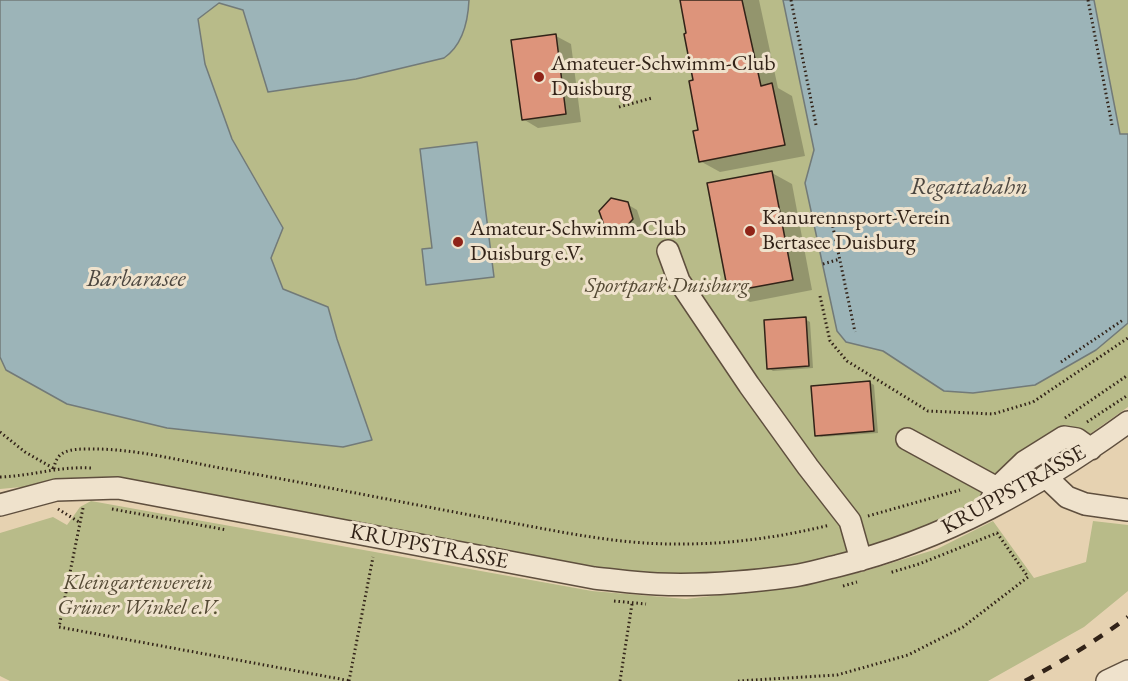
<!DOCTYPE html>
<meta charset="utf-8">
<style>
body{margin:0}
canvas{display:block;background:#e6d2b1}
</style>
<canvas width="1128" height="681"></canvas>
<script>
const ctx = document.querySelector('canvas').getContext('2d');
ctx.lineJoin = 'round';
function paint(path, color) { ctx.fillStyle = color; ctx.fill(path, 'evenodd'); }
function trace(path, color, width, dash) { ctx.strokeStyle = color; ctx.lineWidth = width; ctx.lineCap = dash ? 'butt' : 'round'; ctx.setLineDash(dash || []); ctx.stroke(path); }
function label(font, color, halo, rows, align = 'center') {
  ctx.font = font + ' "EB Garamond",serif'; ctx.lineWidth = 6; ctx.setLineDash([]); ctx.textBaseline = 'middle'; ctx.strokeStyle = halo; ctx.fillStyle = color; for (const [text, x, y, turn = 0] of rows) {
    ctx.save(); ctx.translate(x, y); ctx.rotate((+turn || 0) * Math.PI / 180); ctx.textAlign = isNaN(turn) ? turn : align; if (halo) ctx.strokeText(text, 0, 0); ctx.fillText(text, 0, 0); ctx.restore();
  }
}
paint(new Path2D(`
 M0,0H1128V407L1026,479L951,519L854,555L767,569L710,573H651L592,567L112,478H74L43,485L0,489Z
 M91,501L592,591L686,599L796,586L862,572L937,549L993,521L1034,578L1086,562L1093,521L1128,525V591L1084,627L988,681H10L0,676V533L53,517L67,525L80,507Z`), '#b8bb89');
const water = new Path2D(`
 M0,0H469C468,22 463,45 444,58L356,79L268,92L243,10L219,3L198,19L205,64L232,139L283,228L271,258L283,289L328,307L337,339L372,440L343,447L167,428L67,404L6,370L0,357Z
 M783,0H1094L1120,134H1128V323L1096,350L1035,385L973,393L944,391L883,351L846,342L837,331L805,183L814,150Z
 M477,142L494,277L426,285L422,249L432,248L420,149Z`);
paint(water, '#9cb4b8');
trace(water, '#727a78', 1.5);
paint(new Path2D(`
 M681,0H759L778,88L792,96L805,156L720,172L700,161V132L695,81Z
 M556,36L571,44L581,122L538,128L523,119Z
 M772,173L792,184L812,290L750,302L730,291Z
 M627,204L637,210L642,225L633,236L616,233L606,227Z
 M805,319L810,322L813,368L773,371L769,368Z
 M869,382L874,385L878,433L821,437L817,435Z`), '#0003');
const building = new Path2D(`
 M680,0H742L761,86L772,83L785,145L699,162L693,131L698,130L689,81L693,80L684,34L686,33Z
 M556,34L566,114L522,120L511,40Z
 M772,171L793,280L728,292L707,183Z
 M611,198L628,202L633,219L622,231L605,228L599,211Z
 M806,317L809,366L767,369L764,320Z
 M870,381L874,431L815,436L811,386Z`);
paint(building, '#dd947b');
trace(building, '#322318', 1.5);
const minor = new Path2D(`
 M668,251L679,281L749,385L808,467L850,521L861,560
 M907,439L997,488
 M1045,476L1067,497L1085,504L1128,510
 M0,505L56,490L118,488L594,578C615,580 636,583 657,584C702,586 749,582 793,576C808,574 823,569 837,566C944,540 1040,486 1128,422
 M986,510L997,488L1024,462L1064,437L1077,439L1091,449
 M1107,681L1128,671`);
trace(minor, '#5f4f3e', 24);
trace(new Path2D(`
 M791,0L816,125
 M1088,0L1112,125
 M619,107L652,98
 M830,213L855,332
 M823,264L840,259
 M820,296L830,341L847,361L928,411L993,414L1033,402L1128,338
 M1061,362L1123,320
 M1065,418L1128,375
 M1087,422L1128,395
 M0,432L25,452L53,468
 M54,469C56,450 71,449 88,449C134,448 181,461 226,469C318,485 410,504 502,521C562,532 621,545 682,544C732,544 781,537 830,525
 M0,477C32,476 59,466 91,468
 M83,508L59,627L351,681
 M58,509L79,522
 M112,509L227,530
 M868,516L960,490
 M843,586L857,582
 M614,601L646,604
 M349,681L373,557
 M620,681L632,604
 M738,681L837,675L908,655L963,627L1028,577L997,533L919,564L889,573`), '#322318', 3, [1.5, 3]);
trace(minor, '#efe2cc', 21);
trace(new Path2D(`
 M1025,681C1061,662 1096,641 1128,617`), '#322318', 4.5, [10, 10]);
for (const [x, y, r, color] of [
 [539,77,6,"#8f2418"],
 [750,231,6,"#8f2418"],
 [458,242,6,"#8f2418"]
]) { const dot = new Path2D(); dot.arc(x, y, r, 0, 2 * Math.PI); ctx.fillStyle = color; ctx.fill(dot); trace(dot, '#efe2cc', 2); }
label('22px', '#322318', '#efe2cc', [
 ["Amateuer-Schwimm-Club",551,64],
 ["Duisburg",551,89],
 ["Kanurennsport-Verein",762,218],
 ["Bertasee Duisburg",762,243],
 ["Amateur-Schwimm-Club",470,229],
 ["Duisburg e.V.",470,254]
], 'left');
label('italic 22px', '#544934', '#efe2cc', [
 ["Sportpark Duisburg",667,286],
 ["Kleingartenverein",138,583],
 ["Grüner Winkel e.V.",138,608]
]);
label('22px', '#322318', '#efe2cc', [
 ["KRUPPSTRASSE",1014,490,-29],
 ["KRUPPSTRASSE",429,547,11]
]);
label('italic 24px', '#4c4740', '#efe2cc', [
 ["Regattabahn",969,187],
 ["Barbarasee",136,279]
]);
</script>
